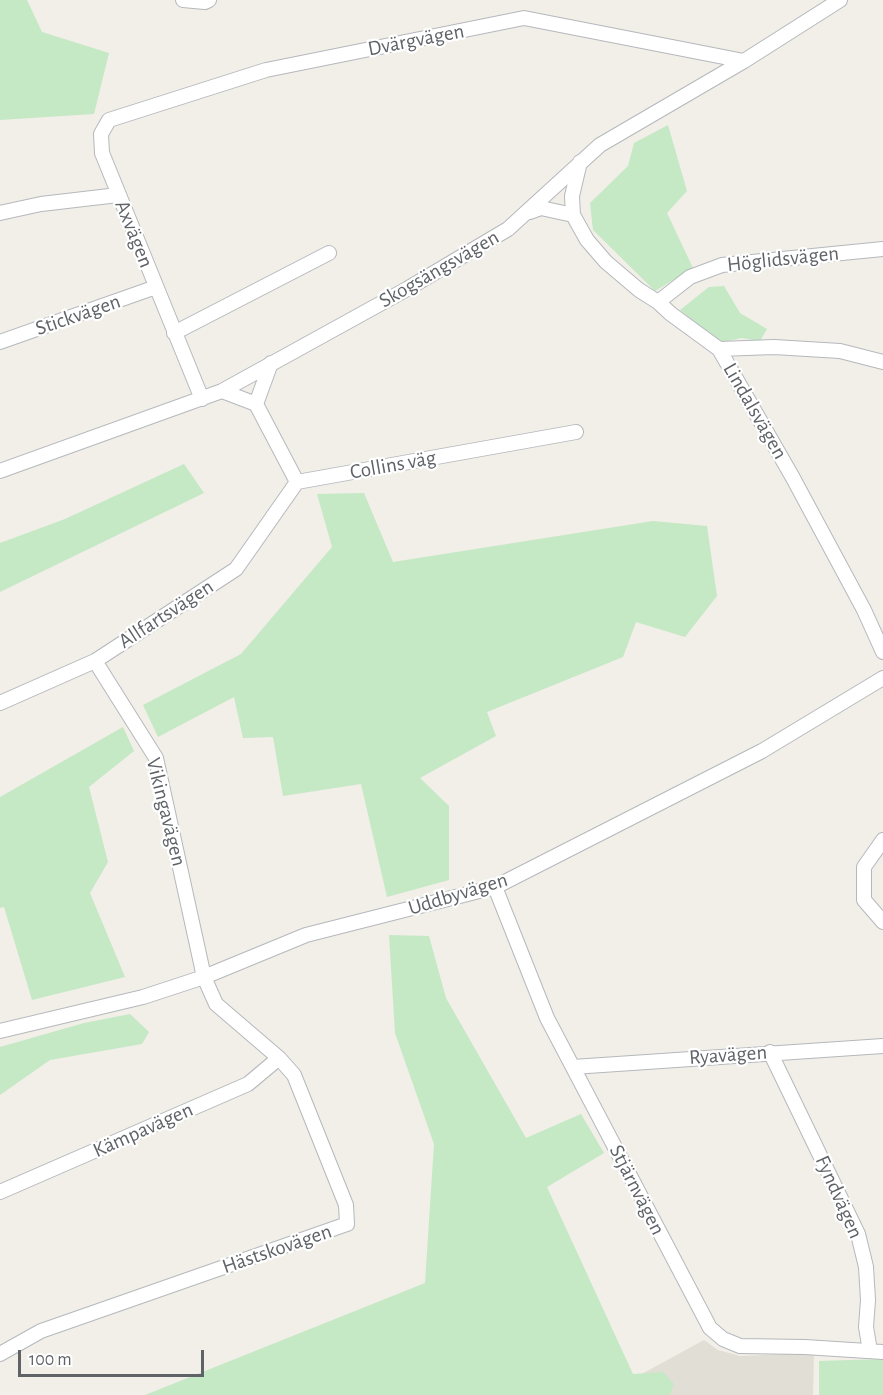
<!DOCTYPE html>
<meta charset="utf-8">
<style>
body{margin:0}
#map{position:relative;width:883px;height:1395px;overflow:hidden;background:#f1efe8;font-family:"Alegreya Sans",sans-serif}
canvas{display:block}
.scale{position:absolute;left:18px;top:1350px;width:186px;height:27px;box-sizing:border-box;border:3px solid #5f6368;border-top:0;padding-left:8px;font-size:18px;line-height:21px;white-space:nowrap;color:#5f6368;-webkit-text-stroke:4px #fff;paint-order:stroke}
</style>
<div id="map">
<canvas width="883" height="1395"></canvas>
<div class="scale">100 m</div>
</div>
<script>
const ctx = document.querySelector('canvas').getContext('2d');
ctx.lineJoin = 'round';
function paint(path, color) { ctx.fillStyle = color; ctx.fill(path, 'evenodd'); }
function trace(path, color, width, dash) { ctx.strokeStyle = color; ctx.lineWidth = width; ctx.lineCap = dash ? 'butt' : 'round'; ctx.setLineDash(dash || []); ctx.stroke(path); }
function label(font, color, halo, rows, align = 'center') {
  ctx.font = font + ' "Alegreya Sans",sans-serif'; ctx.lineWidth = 4.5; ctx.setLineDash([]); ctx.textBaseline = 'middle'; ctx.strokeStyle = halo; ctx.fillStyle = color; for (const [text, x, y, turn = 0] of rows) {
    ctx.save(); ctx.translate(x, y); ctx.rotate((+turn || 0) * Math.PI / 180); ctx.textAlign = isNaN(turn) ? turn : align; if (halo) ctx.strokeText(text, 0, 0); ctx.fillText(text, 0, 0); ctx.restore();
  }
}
paint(new Path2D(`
 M704,1340L718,1350L740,1356L814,1353L813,1395H637L638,1376Z`), '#e1ded6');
paint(new Path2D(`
 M0,0H27L42,32L109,53L94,114L0,120Z
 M668,125L687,191L667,213L693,268L655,291L593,230L590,203L628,166L634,143Z
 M724,286L740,313L767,329L760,341L741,338L720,343L680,310L709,287Z
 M184,464L204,493L0,592V543L65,519Z
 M364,493L393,562L653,521L707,526L717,596L685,637L636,622L623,657L487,712L496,736L420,778L449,806V880L387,897L361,784L283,796L273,737L243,738L234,697L158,737L143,705L241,654L332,547L317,494Z
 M123,727L134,751L89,787L108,862L90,893L125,977L32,1000L4,907L0,908V797Z
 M389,935L429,936L446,998L526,1138L581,1114L604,1153L547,1187L633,1374L663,1372L674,1384L670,1395H145L425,1283L434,1144L395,1033Z
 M130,1014L149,1032L142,1044L50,1060L0,1095V1047L84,1023Z
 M883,1359V1395H819V1361Z`), '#c5e8c5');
const minor = new Path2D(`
 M183,0L205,2L209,0
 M580,162L572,196L573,215L587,240L606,262L639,290L658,302L671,314L719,349L793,478L864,610L883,652
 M530,212L541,208L573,215
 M0,213L41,204L118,195
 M658,302L690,277L722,265L883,249
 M174,333L329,253
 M0,342L156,287
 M719,349L774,347L840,351L883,362
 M271,363L256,404L297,482L576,432
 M222,391L256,404
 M202,399L102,153L101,134L109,120L266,70L524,18L744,61
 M0,471L222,391L407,289L508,229L600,145L744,61L840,0
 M0,703L95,661L236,569L297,482
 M883,840L864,867V900L883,922
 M495,887L547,1018L710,1328L723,1339L740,1346L805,1347L883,1352
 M0,1031L143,997L204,977L306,935L495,887L762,751L883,678
 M770,1052L858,1234L866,1267L868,1300L866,1327L870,1351
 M573,1067L883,1046
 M0,1192L248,1084L279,1058
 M0,1354L41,1331L347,1224L346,1205L294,1075L279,1058L216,1004L204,977L156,758L95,661`);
trace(minor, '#b5b8bc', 16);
trace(minor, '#fff', 14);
label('21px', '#5f6368', '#fff', [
 ["Dvärgvägen",416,40,-11],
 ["Axvägen",134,234,68],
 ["Höglidsvägen",783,259,-6],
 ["Skogsängsvägen",439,269,-30],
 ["Stickvägen",78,315,-19],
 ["Lindalsvägen",755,411,60],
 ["Collins väg",393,465,-10],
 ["Allfartsvägen",166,614,-33],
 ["Vikingavägen",166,812,76],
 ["Uddbyvägen",458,894,-17],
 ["Ryavägen",728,1055,-4],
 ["Kämpavägen",143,1130,-24],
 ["Stjärnvägen",637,1190,63],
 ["Fyndvägen",839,1197,66],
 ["Hästskovägen",277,1249,-19]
]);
</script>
